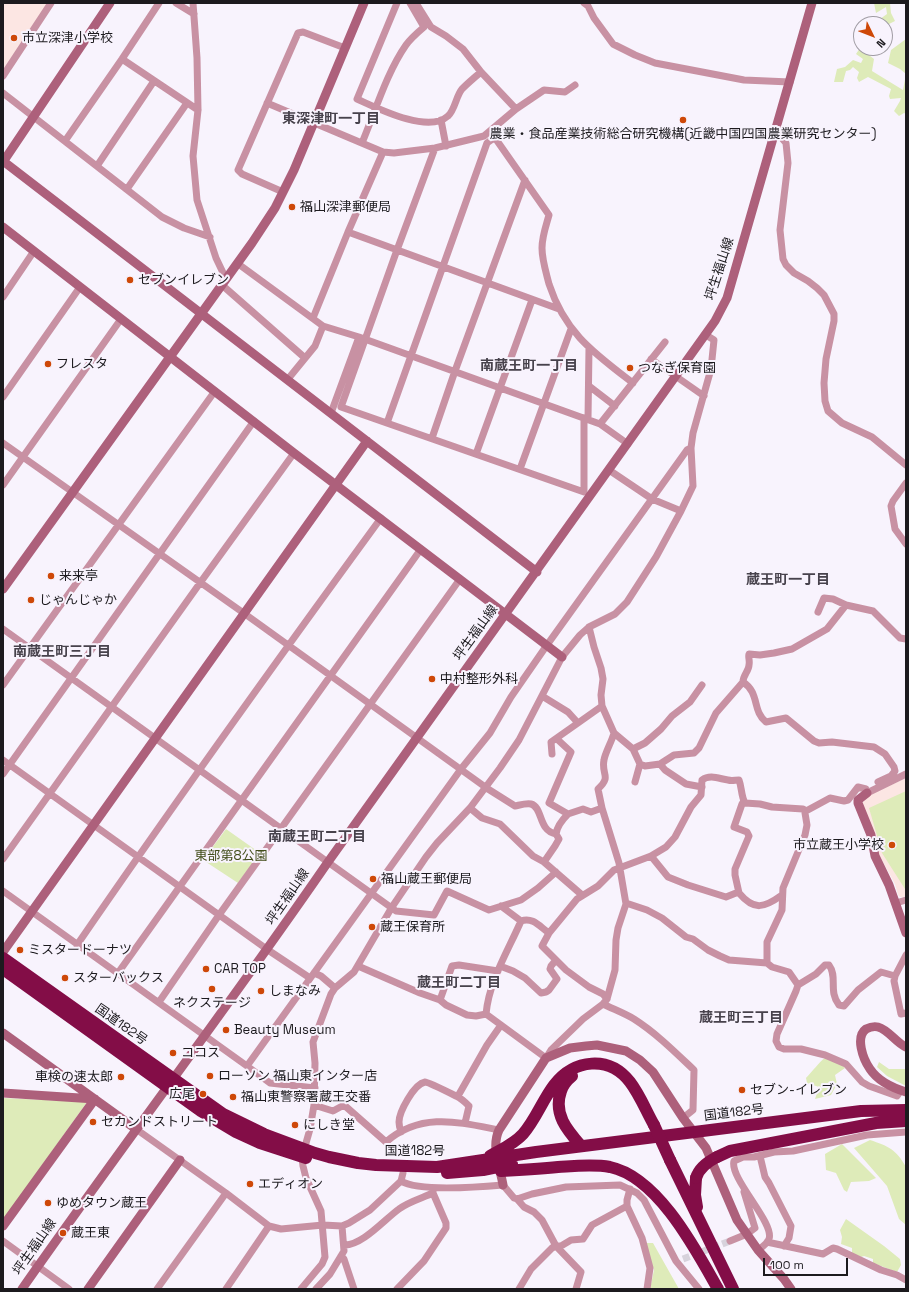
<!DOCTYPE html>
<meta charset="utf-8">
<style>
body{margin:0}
#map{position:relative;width:909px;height:1292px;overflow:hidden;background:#f8f3fd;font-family:"Space Grotesk",sans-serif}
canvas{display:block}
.frame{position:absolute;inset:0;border:4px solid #1c1a1e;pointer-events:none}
.north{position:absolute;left:853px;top:16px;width:40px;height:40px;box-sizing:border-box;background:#f8f3fd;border:1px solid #a09ca4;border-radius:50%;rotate:133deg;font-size:11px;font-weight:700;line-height:16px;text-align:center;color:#1c1a1e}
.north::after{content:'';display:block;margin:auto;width:14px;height:18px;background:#ce4808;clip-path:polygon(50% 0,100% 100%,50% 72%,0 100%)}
.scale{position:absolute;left:763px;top:1258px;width:85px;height:18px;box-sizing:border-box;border:2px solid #1c1a1e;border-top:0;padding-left:5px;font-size:12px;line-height:14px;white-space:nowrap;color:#1c1a1e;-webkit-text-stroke:3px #f8f3fd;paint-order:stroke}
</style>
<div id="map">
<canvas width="909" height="1292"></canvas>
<div class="frame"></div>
<div class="north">N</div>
<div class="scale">100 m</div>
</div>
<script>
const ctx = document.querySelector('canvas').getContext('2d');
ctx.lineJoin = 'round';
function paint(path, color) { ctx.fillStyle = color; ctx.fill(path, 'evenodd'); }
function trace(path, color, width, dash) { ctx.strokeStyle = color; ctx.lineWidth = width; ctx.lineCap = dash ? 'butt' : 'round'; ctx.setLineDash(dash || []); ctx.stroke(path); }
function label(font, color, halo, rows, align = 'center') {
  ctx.font = font + ' "Space Grotesk","Noto Sans JP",sans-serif'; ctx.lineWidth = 4; ctx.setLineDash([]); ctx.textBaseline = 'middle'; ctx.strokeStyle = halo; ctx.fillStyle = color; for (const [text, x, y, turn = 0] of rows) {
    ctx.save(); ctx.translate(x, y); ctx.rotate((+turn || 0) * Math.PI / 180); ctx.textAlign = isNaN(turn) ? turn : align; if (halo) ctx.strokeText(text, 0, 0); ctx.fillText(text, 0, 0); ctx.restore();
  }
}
paint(new Path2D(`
 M3,3H49L3,73Z
 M906,778V896L903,897H900L898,895L895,884L878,853L876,836L862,803L869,795Z`), '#fce6e3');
paint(new Path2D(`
 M874,3H890L891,13L895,21L885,26V24L876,22L887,14L886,7L876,13Z
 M906,39V114L904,113L899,116L894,111L900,101L901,98L890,99L889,96L891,89L868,77L859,82L857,78L859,72L853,67L850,70L846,71L843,82H834L837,69L845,67L853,60L861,63L863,59L856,54L860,48L874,59L872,71L903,90L906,74L900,69L888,63L891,50Z
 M906,791V889H905L882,853L869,808Z
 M226,829L260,853L238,883L203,860Z
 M826,1057L840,1062L845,1068L835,1075L837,1084L831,1095L815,1099L819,1087L807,1083L806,1078C813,1071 818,1063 826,1057Z
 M879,1062L889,1069H906V1086L887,1076L877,1067Z
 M3,1098L87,1102L3,1220Z
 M870,1140C888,1146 896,1149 906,1167V1225L899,1219L887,1186L854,1148Z
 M842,1144L876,1178L869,1181L851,1182L847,1192L844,1190L836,1173L826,1170L825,1154Z
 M846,1219L884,1246L900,1259L901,1265L897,1272L873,1263V1259L864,1256L861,1257L852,1253V1248L841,1244L842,1237L840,1230Z
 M645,1243H653L679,1289H650L654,1270Z`), '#deebb9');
trace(new Path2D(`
 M683,1259L730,1241`), '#d7d2dc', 7, [7, 3.5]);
trace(new Path2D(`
 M176,3L194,14
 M193,3L197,58L198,110L193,156L197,200L216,258L226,279
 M397,3L357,99C377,108 428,134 448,116C455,110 456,96 462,89C468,83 475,77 481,72
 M416,3L431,27L446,36L463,49L481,72L516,109
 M584,3L588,6L594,18L613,44L635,55L655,63L744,80L790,82
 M122,59L198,110
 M3,76L51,3
 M3,93L162,217L184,228L210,237
 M267,103L383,152L394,153L435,148L484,136L516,109L544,90L565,92L575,85
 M441,120L446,146
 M774,133L779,135L786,143L788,163L780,230L783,259L786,265L794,273L808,281L817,288L824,295L834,314V321L826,359L824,383L825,401L828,411L842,423L872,437L906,465
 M493,135L549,215C546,226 542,236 542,248C542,260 546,272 549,284C565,333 594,353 633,383
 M65,141L122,59L159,3
 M362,143C375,112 387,72 406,45C411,38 417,33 424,27L410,3
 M435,148L397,250L341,407L584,492V418
 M97,166L154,81
 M127,189L187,103
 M283,192L242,174L238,170L298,33L303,32L345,48
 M348,232L559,309
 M237,263L323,326L359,337L331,413
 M222,285L305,358
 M3,297L34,251
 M313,318L348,232L383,152
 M359,337L600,424
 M651,359L704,396
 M288,379L315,346L323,326
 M589,386L615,406
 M3,397L80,287
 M588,419L589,348
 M387,423L487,143L494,138
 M432,438L455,371L525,180
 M3,443L245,614L488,789L515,806C520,805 526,803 531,804C543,807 538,831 556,834
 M628,444L600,424L665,342
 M476,454L532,300
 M520,469L571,329
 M609,470L652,499L681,511
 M906,483L893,501L891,506L895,529L906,544
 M3,485L121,319
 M846,605L827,629L792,649L774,653L760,655L749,654C748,658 750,660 749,665C749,671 743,675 743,682C760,693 752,711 766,722L786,718L814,741L819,743L832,742L874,747L885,754L894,767L895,771L891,776L878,782
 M818,612L824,598L833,599L846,605L873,611L900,638L906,639
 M589,627L594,647L601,668L603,679L601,695L602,706L614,733L633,749L640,764L635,782
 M3,629L396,911L434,915L447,891L489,910L521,900L538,888L556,872
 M3,685L215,391
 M542,696L568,712L578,723L602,706
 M614,733C612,741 605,753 604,760C601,775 612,776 598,789L602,808L619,863L626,904
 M557,739L571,752L549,803L568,814L583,809L591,812L602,808
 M633,749L645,743L661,729L672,716L690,702L702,685
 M552,754L551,742L578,723
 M3,760L268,950L310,978
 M640,764L645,766L660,764L674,755L694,753L699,748L716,713L743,682
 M660,764L665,770L686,784L702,787
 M3,774L254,421
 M470,808L482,818L500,824L533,856L544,862L582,895
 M651,856L668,877L688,885L726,897L736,893H739C754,911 764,908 782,895
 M3,859L200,583L294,453
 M544,862L555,846L559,839L556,834C557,826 562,820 568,814
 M3,891L247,1066L270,1083L315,1088
 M739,893L735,875V869L749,836L747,832L734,827L742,804L744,801
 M896,903L906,900
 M521,921C533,917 539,926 549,933
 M77,945C176,801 278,659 381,518
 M906,955L895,976L894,981L901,1014L906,1013
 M767,963L772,967L789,972L798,985L796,991L777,1034L776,1041L779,1047L784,1049H801L825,1055L846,1064L862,1082L869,1086L897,1096L901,1090
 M358,966L420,993L440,1000L446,1005L467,1015L476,1016L486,1014L546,1058L551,1050L583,1019L603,1004L607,999L615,970L616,940L618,928L626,904H629L647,910L662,918L686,937L693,939L708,950L720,956L729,960L767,963V942L782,910L783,888L805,835L807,825L805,813L806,811L830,798L844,801L848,800L858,787L866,789L867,793L906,774
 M500,966L513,971L525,978L541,993L546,992L549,990L557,979L550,969L551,966L556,960
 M118,973L421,549
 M314,973L321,976L335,988
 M798,985L816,974L825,965H829C838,977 828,991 839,1005L844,1006L858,990L881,972L895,976
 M607,999L603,994L589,987L566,970L542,946L549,933L577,899L598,886L614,870L651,856L666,847L675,837L691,807L701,795L702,780C710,774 720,779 728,780C732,781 735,780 739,780C742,788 741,796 745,803L760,804L772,807L803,809L806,811
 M440,1000L452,966L459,965L498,971
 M159,1002L219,915L460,579
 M603,1004C613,1009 624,1013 634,1019C656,1033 675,1052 694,1070L693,1110L683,1118
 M486,1014C489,981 508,951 521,921L501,906
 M247,1066L461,769L490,733L511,697L547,645L687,450L691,448
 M458,1096L487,1045L501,1025
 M314,1105L333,1111L344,1105L386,1142C421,1112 458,1122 499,1130
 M136,1129L226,1193L269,1226L281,1229L323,1225L342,1226L349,1223L370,1210L401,1181L403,1173
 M401,1132C400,1129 399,1125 399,1122C399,1112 414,1084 425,1082C428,1082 452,1094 456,1096C461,1098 465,1102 469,1106L465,1123
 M760,1156L765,1177L769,1183L791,1226L789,1238L784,1246
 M401,1181C419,1192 480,1187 503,1185L514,1198L517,1199L532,1194L566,1187L620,1185L637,1193L644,1200L676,1261L699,1289
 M630,1189L627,1200V1206L642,1238L650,1268L647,1289
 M517,1199L524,1207L534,1212L542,1220L556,1246L581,1272L576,1289
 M3,1241L69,1289
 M730,1241L747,1234L755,1228L744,1192
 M767,1242L823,1254L833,1248L837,1249L881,1270L897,1275L906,1280
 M344,1245C362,1246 385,1219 399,1209C408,1202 422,1198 433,1193
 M758,1250C762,1247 767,1244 769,1239C775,1223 729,1178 734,1161L743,1157H754L774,1152L793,1151L867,1135L906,1132
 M341,1256L344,1259L354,1289
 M157,1289L226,1193
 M226,1289L269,1226
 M301,1289L322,1264L325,1257L321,1211L306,1178L303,1166L302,1157L310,1129L314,1105L315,1063L313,1042L331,994L335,988L354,972L392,907L426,857L437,843L470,808L500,768L519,740L562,657L580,635L589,627L615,614L627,602L656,557L681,511L693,486L691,448L693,433L711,369L714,340L706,335
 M316,1289L330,1274L344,1251L342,1226
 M397,1289L424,1261L446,1228V1223L433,1193V1188
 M519,1289L531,1269L552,1248L556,1246H561L571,1240L583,1239L592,1225L627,1206`), '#c891a3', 7);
trace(new Path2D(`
 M3,161L537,572
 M3,162L110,3
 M3,227L294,453L562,657
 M3,589L252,243L275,208L294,170L364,3
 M867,793L858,800V803L871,835L875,856L889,885L906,933
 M3,952L367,441
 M3,1033L136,1129
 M906,1047C896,1043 889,1030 878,1027C874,1026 870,1027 866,1029C855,1037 863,1059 870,1069C878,1081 893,1088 906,1092
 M3,1093L95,1099
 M503,1185C500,1167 491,1147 499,1130L546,1058L570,1048L586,1046L597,1045L626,1051L640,1060L653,1072L683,1118L706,1148L737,1220L758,1250L784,1279L791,1289
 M3,1226L95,1099
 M22,1289C122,1146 229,1006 328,862L715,321L727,298L812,3
 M88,1289L180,1160`), '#ad607b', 9);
trace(new Path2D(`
 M3,958L223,1114L264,1134L315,1153L329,1157L358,1163L376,1165L437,1167L536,1152L861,1111L906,1110
 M3,969L201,1111L236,1132L260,1143L306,1158
 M572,1076C567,1080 563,1085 561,1091C553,1114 567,1130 581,1146
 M490,1156C502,1149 514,1144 523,1134C536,1119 542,1101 554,1085C574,1059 609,1055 630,1082C640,1095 646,1111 654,1125
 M717,1157L730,1151L876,1123L906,1121
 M670,1160L733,1289
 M501,1171C520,1170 539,1169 558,1167C575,1166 593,1164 610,1167C658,1177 696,1250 718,1289
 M447,1173L483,1170L512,1164
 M696,1178L695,1195L697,1207`), '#830d47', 12);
trace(new Path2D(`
 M654,1125L670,1160
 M696,1178C699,1168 707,1162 717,1157`), '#830d47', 12);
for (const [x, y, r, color] of [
 [14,38,4,"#ce4808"],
 [683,120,4,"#ce4808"],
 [292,207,4,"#ce4808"],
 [130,280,4,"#ce4808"],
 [48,364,4,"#ce4808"],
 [630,368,4,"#ce4808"],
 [51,576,4,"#ce4808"],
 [31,600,4,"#ce4808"],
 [432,679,4,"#ce4808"],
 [892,845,4,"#ce4808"],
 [373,879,4,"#ce4808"],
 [372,927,4,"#ce4808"],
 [20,950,4,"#ce4808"],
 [206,969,4,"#ce4808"],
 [65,978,4,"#ce4808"],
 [212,989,4,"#ce4808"],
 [261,991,4,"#ce4808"],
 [226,1030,4,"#ce4808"],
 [173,1053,4,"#ce4808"],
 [210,1076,4,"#ce4808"],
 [121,1077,4,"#ce4808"],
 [742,1090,4,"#ce4808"],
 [203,1094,4,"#ce4808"],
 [233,1097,4,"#ce4808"],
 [93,1122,4,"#ce4808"],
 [295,1125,4,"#ce4808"],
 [250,1184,4,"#ce4808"],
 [48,1203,4,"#ce4808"],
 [63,1233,4,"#ce4808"]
]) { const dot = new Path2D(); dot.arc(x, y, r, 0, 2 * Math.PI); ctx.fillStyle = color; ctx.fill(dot); trace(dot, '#f8f3fd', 1.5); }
label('13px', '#1c1a1e', '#f8f3fd', [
 ["市立深津小学校",22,38],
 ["農業・食品産業技術総合研究機構(近畿中国四国農業研究センター)",683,134,"center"],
 ["福山深津郵便局",300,207],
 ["セブンイレブン",138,280],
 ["フレスタ",56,364],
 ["つなぎ保育園",638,368],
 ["来来亭",59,576],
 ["じゃんじゃか",39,600],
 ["中村整形外科",440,679],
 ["市立蔵王小学校",884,845,"right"],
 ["福山蔵王郵便局",381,879],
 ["蔵王保育所",380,927],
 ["ミスタードーナツ",28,950],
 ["CAR TOP",214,969],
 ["スターバックス",73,978],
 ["しまなみ",269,991],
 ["ネクステージ",212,1003,"center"],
 ["Beauty Museum",234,1030],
 ["ココス",181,1053],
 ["ローソン 福山東インター店",218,1076],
 ["車検の速太郎",113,1077,"right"],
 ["セブン-イレブン",750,1090],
 ["広尾",195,1094,"right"],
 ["福山東警察署蔵王交番",241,1097],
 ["セカンドストリート",101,1122],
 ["にしき堂",303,1125],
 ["エディオン",258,1184],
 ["ゆめタウン蔵王",56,1203],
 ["蔵王東",71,1233]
], 'left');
label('13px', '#1c1a1e', '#f8f3fd', [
 ["坪生福山線",720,269,-72],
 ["坪生福山線",476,633,-54],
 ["坪生福山線",288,897,-55],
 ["国道182号",121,1025,35],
 ["国道182号",734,1113,-7],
 ["国道182号",415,1151],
 ["坪生福山線",35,1247,-55]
]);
label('13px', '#424d1a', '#f8f3fd', [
 ["東部第8公園",231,856]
]);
label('bold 14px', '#47424c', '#f8f3fd', [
 ["東深津町一丁目",331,119],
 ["南蔵王町一丁目",529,366],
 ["蔵王町一丁目",788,580],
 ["南蔵王町三丁目",62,652],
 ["南蔵王町二丁目",317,837],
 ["蔵王町二丁目",459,983],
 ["蔵王町三丁目",741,1018]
]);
</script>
